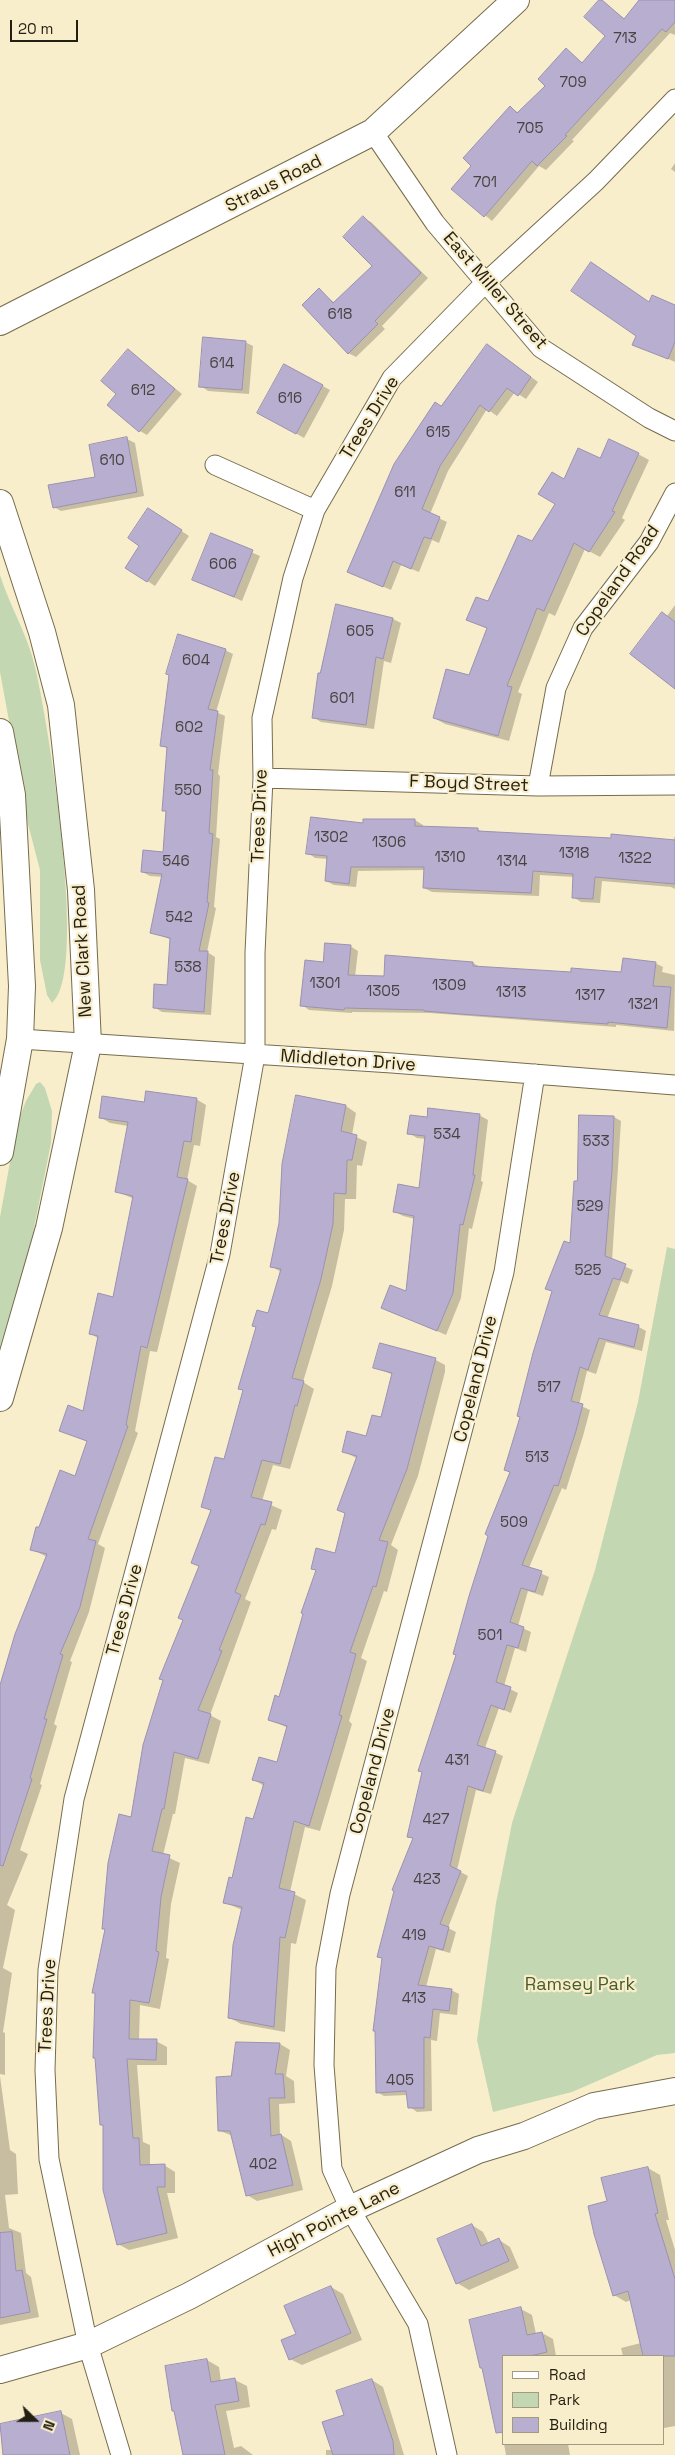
<!DOCTYPE html>
<style>
body{margin:0}
#map{position:relative;width:675px;height:2455px;overflow:hidden;background:#f9eecb;font-family:"Space Grotesk",sans-serif}
canvas{display:block}
.legend{position:absolute;left:502px;top:2355px;width:162px;height:90px;box-sizing:border-box;background:#f9eecb;border:1px solid #a39b81;margin:0;padding:6px 9px;list-style:none;font-size:15px;color:#231f12}
.legend li{display:flex;align-items:center;gap:10px;height:25px}
.legend b{width:25px;border:1px solid #a39b81}
.north{position:absolute;left:10px;top:2395px;width:50px;height:50px;-webkit-text-stroke:4px #f9eecb;paint-order:stroke;rotate:112deg;font-size:14px;font-weight:700;line-height:20px;text-align:center;color:#231f12}
.north::after{content:'';display:block;margin:auto;width:18px;height:22px;background:#231f12;clip-path:polygon(50% 0,100% 100%,50% 72%,0 100%)}
.scale{position:absolute;left:10px;top:20px;width:68px;height:22px;box-sizing:border-box;border:2px solid #231f12;border-top:0;padding-left:6px;font-size:15px;line-height:18px;white-space:nowrap;color:#231f12;-webkit-text-stroke:4px #f9eecb;paint-order:stroke}
</style>
<div id="map">
<canvas width="675" height="2455"></canvas>
<ul class="legend">
<li><b style="height:6px;background:#fff"></b>Road</li>
<li><b style="height:14px;background:#c3d7b3"></b>Park</li>
<li><b style="height:14px;background:#b8afd0"></b>Building</li>
</ul>
<div class="north">N</div>
<div class="scale">20 m</div>
</div>
<script>
const ctx = document.querySelector('canvas').getContext('2d');
ctx.lineJoin = 'round';
function paint(path, color) { ctx.fillStyle = color; ctx.fill(path, 'evenodd'); }
function trace(path, color, width, dash) { ctx.strokeStyle = color; ctx.lineWidth = width; ctx.lineCap = dash ? 'butt' : 'round'; ctx.setLineDash(dash || []); ctx.stroke(path); }
function label(font, color, halo, rows, align = 'center') {
  ctx.font = font + ' "Space Grotesk",sans-serif'; ctx.lineWidth = 4.5; ctx.setLineDash([]); ctx.textBaseline = 'middle'; ctx.strokeStyle = halo; ctx.fillStyle = color; for (const [text, x, y, turn = 0] of rows) {
    ctx.save(); ctx.translate(x, y); ctx.rotate((+turn || 0) * Math.PI / 180); ctx.textAlign = isNaN(turn) ? turn : align; if (halo) ctx.strokeText(text, 0, 0); ctx.fillText(text, 0, 0); ctx.restore();
  }
}
paint(new Path2D(`
 M0,575C10,607 27,633 35,667C47,716 90,974 52,1003L47,995L40,960V870L28,824L0,672Z
 M40,1082L45,1088L52,1111L51,1143L33,1233L0,1357V1217L17,1124L26,1101L36,1084Z
 M667,1247L675,1249V2053L657,2055L572,2092L493,2112L477,2040L496,1903L512,1823L595,1570L638,1402Z`), '#c3d7b3');
paint(new Path2D(`
 M600,0L625,19L641,0H675V35L670,33L572,140L574,141L546,170L539,166L492,221L453,189L473,166L510,107L519,113L547,86L566,50L583,63L607,36Z
 M675,163V172L671,169Z
 M363,218L371,222L428,278L382,326L385,329L356,357L348,353L319,290L335,303L374,266Z
 M650,304L675,306V362L634,344Z
 M245,342L253,346L249,394L208,391L201,386Z
 M495,350L538,382L526,399L515,392L497,416L487,409L448,471L430,514L447,522L439,543L432,540L419,572L401,565L391,590L349,572L442,407Z
 M129,351L182,394L147,435L140,431L118,393Z
 M285,365L330,390L304,438L259,412Z
 M127,439L135,443L144,496L61,511L54,507L96,478Z
 M638,454L649,460L622,518L625,520L600,557L585,549L555,616L549,613L518,692L522,694L509,741L445,724L434,718L470,677L488,629L468,619L488,603L532,543L556,504L565,480L600,460Z
 M156,514L189,536L155,586L126,567L141,546Z
 M212,535L260,556L242,601L194,580Z
 M675,605V688L667,616Z
 M337,606L393,619L401,623L391,663L384,661L374,729L321,722L313,717Z
 M225,650L233,654L216,712L225,716L218,774L220,776L216,837L220,839L214,907L216,908L207,952L215,957L211,1015L162,1012L154,1007L168,986L172,940L151,932L163,877L150,876L142,872L164,853L167,813L164,810L168,749L161,745Z
 M415,820L423,825V828L477,829L483,832L673,841L675,836V889L671,887L602,881L600,903L581,902L573,897L574,877L540,875L539,896L432,892L424,888L425,870L358,871L356,887L334,885L326,881L328,859L315,858L308,853L364,825Z
 M350,946L358,951L355,977L385,978L473,963L480,967L572,973H623L655,963L663,967L662,972L675,975L674,1031L616,1025V1027L430,1013L352,1012V1013L309,1010L302,1005L324,964Z
 M196,1099L206,1105L200,1146L194,1145L187,1180L197,1186L157,1352L150,1351L135,1431L138,1433L98,1544L105,1548L89,1612L70,1661L72,1662L54,1724L57,1726L40,1784L42,1785L20,1850L28,1854L7,1905L15,1910L3,1968L12,1973L3,2032L5,2033V2075L0,2074V1690L47,1557L31,1549L40,1529L76,1477L88,1442L61,1431L84,1412L99,1339L90,1333L114,1298L134,1199L116,1191L128,1126L110,1123L100,1117L145,1104Z
 M346,1106L356,1113L352,1135L367,1142L362,1166L357,1165L356,1199H345L344,1230L332,1286L303,1382L314,1389L290,1469L273,1465L262,1501L282,1510L276,1530L272,1529L245,1599L251,1602L210,1715L221,1721L209,1764L185,1758L175,1814H173L163,1855L180,1863L171,1904L166,1958L169,1959L160,2009L140,2005L139,2040L156,2041L167,2047V2065H137L143,2142L150,2145V2166L164,2165L175,2172V2193H167L178,2238L129,2250L118,2244L104,2126L101,2124L132,1819L200,1567L192,1563L211,1511L202,1506L225,1461L281,1272L271,1266Z
 M479,1115L488,1120L481,1181L483,1182L472,1229L469,1228L461,1298L446,1335L382,1307L407,1293L415,1219L403,1216L394,1211L420,1190L426,1139L417,1138L409,1133L428,1118Z
 M614,1117L621,1121L612,1261L633,1270L628,1284L621,1281L607,1319L639,1327L646,1331L642,1351L606,1342L596,1374L587,1371L579,1405L590,1410L583,1436L566,1490L562,1488L529,1568L549,1577L543,1596L528,1591L518,1626L531,1632L526,1652L515,1648L504,1686L518,1693L511,1713L499,1708L485,1748L503,1756L491,1794L476,1790L457,1870L468,1876L448,1928L456,1932L450,1953L436,1949L426,1987L451,1990L459,1994L457,2015L440,2013L437,2041L431,2040L432,2111L417,2112L410,2107L408,2095L384,2096L377,2092L383,1959L379,1956L414,1839L409,1836L457,1655L511,1473L506,1470L553,1292L547,1288L571,1245L578,1183Z
 M434,1359L445,1365V1372L418,1476L391,1545L398,1550L387,1592L384,1591L361,1658L367,1661L349,1721L352,1724L320,1831L305,1827L290,1892L306,1900L296,1944L291,1943L285,2032L241,2024L230,2018L242,1910L224,1902L264,1786L253,1779L277,1764L288,1728L269,1719L280,1698L317,1571L312,1568L336,1554L358,1459L343,1451L367,1437L382,1419L393,1375L375,1367Z
 M280,2044L290,2050L286,2076L294,2081L295,2103L279,2104L280,2134L291,2141L303,2190L257,2201L247,2195L233,2136L220,2131L232,2077Z
 M0,2076L10,2150L16,2154L18,2194L5,2195L9,2228L21,2233L26,2273L31,2277L39,2317L0,2325Z
 M648,2168L660,2175L669,2220H666L675,2250V2426L664,2428V2356H623L621,2348L641,2343L631,2300L626,2302L614,2295L608,2202Z
 M472,2225L483,2232L489,2244L499,2240L510,2247L519,2268L469,2290L457,2283Z
 M331,2287L343,2294L362,2340L302,2365L290,2359L298,2334Z
 M521,2309L532,2315L536,2334L542,2333L553,2339L556,2356H504V2441L483,2369Z
 M207,2360L219,2367L221,2382L235,2380L247,2386L250,2407L226,2411L234,2448L241,2446L253,2455H184L175,2412L173,2410Z
 M372,2380L383,2387L404,2455H326V2450H332Z
 M61,2413L72,2419L80,2455H5L0,2425Z
 M504,2444H568L570,2455H506Z`), '#0003');
const building = new Path2D(`
 M599,0H602L624,19L639,0H675V22L666,32L662,29L565,135L567,136L537,166L532,161L484,217L451,189L471,166L463,158L510,106L517,113L545,86L538,79L566,48L582,63L605,36L584,17Z
 M363,216L421,273L375,321L378,324L348,354L302,305L319,288L333,303L372,266L343,237Z
 M591,262L649,302L652,295L675,305V342L668,359L632,345L636,336L571,291Z
 M203,337L246,341L242,390L199,387Z
 M487,344L531,377L518,396L507,388L489,412L480,405L440,466L422,509L440,517L431,539L424,537L411,569L393,561L383,587L347,572L394,464L435,402L441,406Z
 M128,349L175,389L139,432L107,405L116,394L101,381Z
 M284,364L323,385L296,434L257,413Z
 M127,437L137,492L53,508L48,485L95,477L89,445Z
 M609,439L639,453L612,511L615,512L589,552L574,543L544,611L537,608L507,686L512,687L498,736L433,718L446,669L469,675L487,628L466,620L476,597L488,601L518,535L532,541L555,504L538,494L552,472L564,479L578,448L600,458Z
 M148,508L182,530L147,582L125,568L139,546L128,538Z
 M211,533L253,550L234,597L192,580Z
 M336,604L393,618L383,659L376,657L366,725L312,718L318,673H320Z
 M662,612L675,622V689L630,654Z
 M178,634L226,649L208,709L218,711L210,770H213L209,833L213,834L207,902L209,903L199,951H208L204,1012L153,1008L154,984L167,985L170,938L150,933L162,874L141,872L143,850L163,852L166,811H162L167,747L160,746L169,675L166,674Z
 M311,817L363,823V819H415V826L478,828V831L611,838V834L675,840V884L595,877L593,899L572,898L573,874L533,871L531,893L423,888L424,867H351L349,884L325,881L327,856L306,854Z
 M325,943L351,945L348,975L384,976L385,955L473,962V966L571,972V968L621,972L623,958L656,962L653,986L671,987L667,1028L608,1022V1024L460,1014L424,1011V1010L345,1008L344,1010L300,1006L305,960L323,962Z
 M146,1091L197,1098L191,1142L184,1141L177,1177L188,1179L147,1348L141,1346L126,1425L128,1426L88,1539L96,1541L80,1607L60,1654L63,1655L44,1719H47L30,1778L32,1779L3,1866L0,1865V1685L15,1634L47,1554L30,1550L36,1527H39L60,1470L75,1476L87,1441L59,1431L68,1405L83,1411L98,1336L89,1334L98,1293L113,1297L133,1196L115,1192L128,1122L99,1118L102,1096L144,1102Z
 M296,1095L346,1105L341,1131L357,1135L352,1160H347L346,1194L334,1193L333,1224L321,1279L292,1378L304,1381L297,1406L295,1405L280,1464L262,1460L251,1497L272,1502L265,1525L261,1524L235,1592L241,1595L219,1650L222,1651L198,1710L211,1714L198,1759L174,1752L164,1809H162L152,1851L170,1855L161,1897L156,1951L159,1952L149,2003L130,2000L129,2039H157L156,2060L127,2059L133,2138H139L140,2165L165,2164V2187H157L167,2233L117,2245L103,2190V2125H100L95,2058H93L95,1993H92L105,1929H102L108,1863L119,1814L131,1817L143,1745L163,1680L159,1679L183,1620L178,1618L199,1566L191,1563L211,1510L201,1507L215,1457L224,1459L243,1390L238,1389L256,1327L252,1326L257,1310L268,1313L281,1269L270,1267L279,1223L282,1164Z
 M428,1108L480,1114L473,1175H475L463,1225L460,1224L453,1293L437,1331L381,1308L390,1285L406,1291L414,1216L393,1212L398,1184L419,1188L425,1136L407,1134L410,1115L427,1117Z
 M579,1115L614,1116L612,1170L605,1256L626,1264L620,1280L613,1278L599,1315L639,1325L634,1347L599,1338L588,1370L580,1367L571,1401L583,1404L576,1431L558,1486L554,1485L522,1565L542,1571L535,1592L521,1588L510,1622L524,1627L518,1648L507,1645L496,1682L511,1687L504,1710L491,1705L477,1745L496,1751L483,1791L468,1786L450,1866L461,1871L440,1924L449,1927L443,1950L429,1946L418,1985L452,1989L449,2011L433,2009L430,2038L424,2037V2108H408L406,2091L376,2093L375,2031H373L382,1958L377,1957L394,1891L392,1890L413,1838L407,1837L422,1772L418,1771L456,1655L453,1654L469,1596L488,1536L485,1534L510,1472L504,1470L520,1417L517,1416L533,1353L552,1291L545,1289L564,1241L570,1243L574,1181H577Z
 M380,1343L436,1358L407,1469L379,1540L388,1542L376,1587L373,1586L350,1652L356,1654L339,1715L342,1716L309,1826L294,1821L279,1888L295,1892L285,1938L280,1937L274,2027L228,2018L233,1945L242,1907L223,1903L229,1877L232,1878L246,1817L253,1819L264,1783L252,1780L259,1757L277,1762L287,1726L268,1720L275,1695L279,1697L303,1614L301,1613L316,1570L311,1569L316,1548L335,1553L345,1513L337,1510L357,1456L342,1452L347,1431L366,1436L372,1415L381,1417L392,1373L373,1368Z
 M236,2042L280,2043L275,2074H283L285,2098H269L271,2136L281,2134L293,2185L246,2196L230,2131H218L216,2077L231,2076Z
 M648,2167L658,2213L655,2214L675,2279V2356H643L628,2291L613,2296L594,2234L588,2206L607,2201L601,2178Z
 M472,2224L481,2246L499,2238L509,2261L456,2284L437,2239Z
 M12,2232L16,2271L22,2270L30,2312L0,2318V2233Z
 M331,2286L351,2333L289,2360L281,2340L296,2334L284,2306Z
 M521,2307L527,2335L542,2332L547,2352L530,2356H504V2432L496,2433L482,2368H480L469,2320Z
 M207,2359L211,2382L235,2378L239,2401L215,2405L225,2455H183L174,2411H172L165,2366Z
 M372,2379L393,2441L394,2455H333L322,2422L344,2415L336,2391Z
 M61,2411L70,2455H3L0,2424Z`);
paint(building, '#b8afd0');
trace(building, '#9991b1', 1);
const street = new Path2D(`
 M373,132L435,223L541,348L649,418L675,431
 M215,465L315,510
 M263,778L538,786L675,785
 M538,786L556,688L583,628L649,542L675,493
 M20,1039L392,1063L675,1085
 M121,2455L88,2345L49,2159L45,2070L48,1970L74,1799L220,1254L255,1055V953L263,778L262,718L293,578L315,510L392,378L486,282L596,181L675,99
 M447,2455L418,2324L350,2209L332,2169L324,2065L326,1968L340,1894L504,1272L535,1074`);
const secondary = new Path2D(`
 M0,322L373,132L516,0
 M0,503L42,632L61,705L81,890L88,1044L49,1228L0,1398
 M0,732L12,795L22,986L20,1039L0,1152
 M0,2370L88,2345L189,2296L350,2209L478,2150L524,2136L594,2106L675,2091`);
trace(street, '#766c4d', 21);
trace(secondary, '#766c4d', 28);
trace(street, '#fff', 19);
trace(secondary, '#fff', 26);
label('15px', '#484342', null, [
 ["713",625,39],
 ["709",573,83],
 ["705",530,129],
 ["701",485,183],
 ["618",340,315],
 ["614",222,364],
 ["612",143,391],
 ["616",290,399],
 ["615",438,433],
 ["610",112,461],
 ["611",405,493],
 ["606",223,565],
 ["605",360,632],
 ["604",196,661],
 ["601",342,699],
 ["602",189,728],
 ["550",188,791],
 ["1302",331,838],
 ["1306",389,843],
 ["1318",574,854],
 ["1310",450,858],
 ["1322",635,859],
 ["546",176,862],
 ["1314",512,862],
 ["542",179,918],
 ["538",188,968],
 ["1301",325,984],
 ["1309",449,986],
 ["1305",383,992],
 ["1313",511,993],
 ["1317",590,996],
 ["1321",643,1005],
 ["534",447,1135],
 ["533",596,1142],
 ["529",590,1207],
 ["525",588,1271],
 ["517",549,1388],
 ["513",537,1458],
 ["509",514,1523],
 ["501",490,1636],
 ["431",457,1761],
 ["427",436,1820],
 ["423",427,1880],
 ["419",414,1936],
 ["413",414,1999],
 ["405",400,2081],
 ["402",263,2165]
]);
label('18px', '#231f12', '#f9eecb', [
 ["Straus Road",274,184,-27],
 ["East Miller Street",495,291,49],
 ["Trees Drive",370,418,-58],
 ["Copeland Road",618,581,-55],
 ["F Boyd Street",469,784,2],
 ["Trees Drive",260,816,-88],
 ["New Clark Road",83,951,-93],
 ["Middleton Drive",348,1061,4],
 ["Trees Drive",226,1218,-79],
 ["Copeland Drive",476,1379,-76],
 ["Trees Drive",125,1610,-75],
 ["Copeland Drive",373,1771,-75],
 ["Trees Drive",48,2006,-87],
 ["High Pointe Lane",334,2220,-27]
]);
label('18px', '#445f2a', '#f9eecb', [
 ["Ramsey Park",580,1985]
]);
</script>
